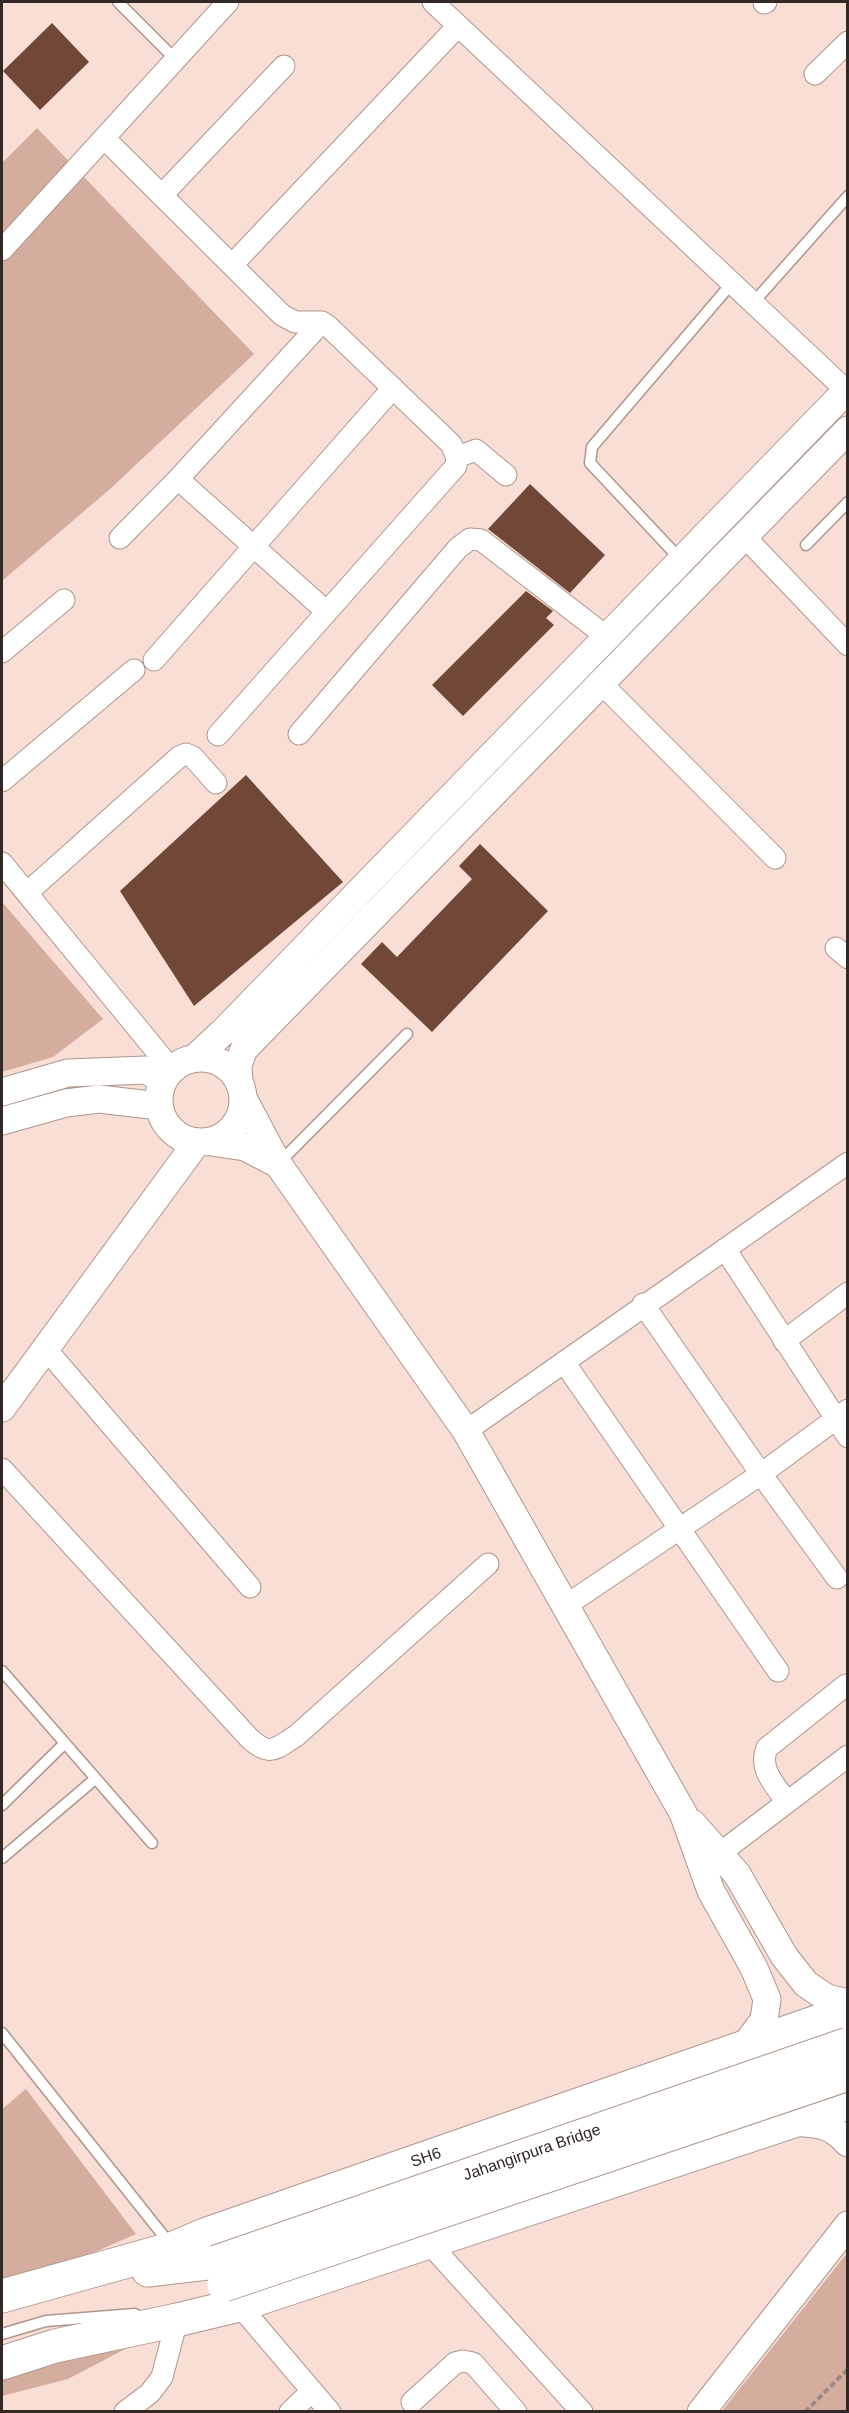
<!DOCTYPE html>
<style>
body{margin:0}
#map{position:relative;width:849px;height:2413px;overflow:hidden;background:#f8ded4;font-family:Helvetica,sans-serif}
canvas{display:block}
.frame{position:absolute;inset:0;border:3px solid #322825;pointer-events:none}
</style>
<div id="map">
<canvas width="849" height="2413"></canvas>
<div class="frame"></div>
</div>
<script>
const ctx = document.querySelector('canvas').getContext('2d');
ctx.lineJoin = 'round';
function paint(path, color) { ctx.fillStyle = color; ctx.fill(path, 'evenodd'); }
function trace(path, color, width, dash) { ctx.strokeStyle = color; ctx.lineWidth = width; ctx.lineCap = dash ? 'butt' : 'round'; ctx.setLineDash(dash || []); ctx.stroke(path); }
function label(font, color, halo, rows, align = 'center') {
  ctx.font = font + ' Helvetica,sans-serif'; ctx.lineWidth = 6; ctx.setLineDash([]); ctx.textBaseline = 'middle'; ctx.strokeStyle = halo; ctx.fillStyle = color; for (const [text, x, y, turn = 0] of rows) {
    ctx.save(); ctx.translate(x, y); ctx.rotate((+turn || 0) * Math.PI / 180); ctx.textAlign = isNaN(turn) ? turn : align; if (halo) ctx.strokeText(text, 0, 0); ctx.fillText(text, 0, 0); ctx.restore();
  }
}
paint(new Path2D(`
 M37,128L254,354L109,490L2,581V163Z
 M2,902L103,1019L53,1057L2,1072Z
 M26,2089L136,2234L95,2252L2,2283V2109Z
 M847,2253V2411H722Z
 M81,2322L129,2338L127,2348L68,2379L2,2396V2349Z`), '#d5ad9f');
paint(new Path2D(`
 M52,23L89,62L40,110L3,71Z
 M530,484L605,555L570,593L488,529Z
 M526,591L553,611L546,618L554,625L463,716L432,685Z
 M246,775L343,882L194,1006L120,891Z
 M480,844L548,911L432,1032L361,964L382,942L397,957L472,879L459,866Z`), '#714738');
const service = new Path2D(`
 M118,2L175,59
 M753,303L848,196
 M806,545L848,502
 M681,560L590,463L592,447L732,283
 M279,1163L407,1034
 M2,1671L152,1843
 M2,1805L64,1744
 M2,1858L95,1779
 M2,2033L170,2244
 M2,2334L46,2321L135,2314`);
const minor = new Path2D(`
 M433,2L848,392
 M764,3L766,2
 M815,74L848,42
 M105,139L282,315L295,322H322L328,326L451,444L457,457L456,466L218,735
 M162,195L284,66
 M2,250L228,2
 M232,265L458,26
 M457,457L476,450L506,475
 M178,479L327,612
 M744,536L848,645
 M120,538L178,479L322,322
 M2,652L64,600
 M154,660L393,388
 M601,683L775,858
 M299,734L458,548L470,539L481,540L607,637
 M2,781L134,670
 M2,863L172,1070
 M28,892L179,757L186,754L193,757L216,783
 M836,948L848,958
 M725,1249L848,1437
 M643,1304L761,1474L837,1578
 M784,1341L848,1293
 M45,1348L250,1587
 M564,1362L778,1671
 M466,1431L848,1163
 M2,1469L250,1739C271,1757 274,1749 296,1736L488,1564
 M565,1606L761,1474L848,1410
 M787,1802C775,1785 758,1769 767,1748L846,1685
 M719,1854L848,1756
 M428,2242L582,2412
 M239,2305L330,2412
 M412,2402L455,2363L463,2361L473,2363L516,2412
 M125,2412L150,2393L162,2377L177,2320
 M290,2412L312,2391`);
const tertiary = new Path2D(`
 M195,1058L223,1032L848,389
 M159 1100a42 42 0 1 1 84 0a42 42 0 1 1-84 0Z
 M239,1083L238,1065L244,1049L848,430
 M2,1092L68,1073L146,1070L163,1080
 M243,1098L278,1164L466,1431L683,1813L711,1891L754,1968L767,1999L764,2020L744,2047L747,2055
 M2,1121L66,1103L99,1099L159,1106
 M211,1142L245,1147L278,1164
 M2,1408L197,1142
 M692,1823L737,1874L784,1956L806,1984L827,1998L848,2003
 M793,2122C818,2124 830,2123 848,2143
 M701,2412L848,2225`);
const primary = new Path2D(`
 M148,2270L216,2262
 M2,2296L174,2248L207,2234L848,2011
 M2,2363L55,2346L177,2320L239,2305L848,2103`);
trace(service, '#ae968d', 13);
trace(minor, '#ae968d', 23);
trace(tertiary, '#ae968d', 29);
trace(primary, '#ae968d', 35);
trace(new Path2D(`
 M805,2412L848,2369`), '#9c8983', 4, [6, 3]);
trace(service, '#fff', 10);
trace(minor, '#fff', 21);
trace(tertiary, '#fff', 27);
trace(primary, '#fff', 33);
const primaryBridge = new Path2D(`
 M216,2262L848,2044
 M224,2285L848,2074`);
trace(primaryBridge, '#ae968d', 35, []);
trace(primaryBridge, '#fff', 33);
label('16px', '#322825', '#fff', [
 ["Jahangirpura Bridge",532,2153,-19],
 ["SH6",426,2158,-19]
]);
</script>
